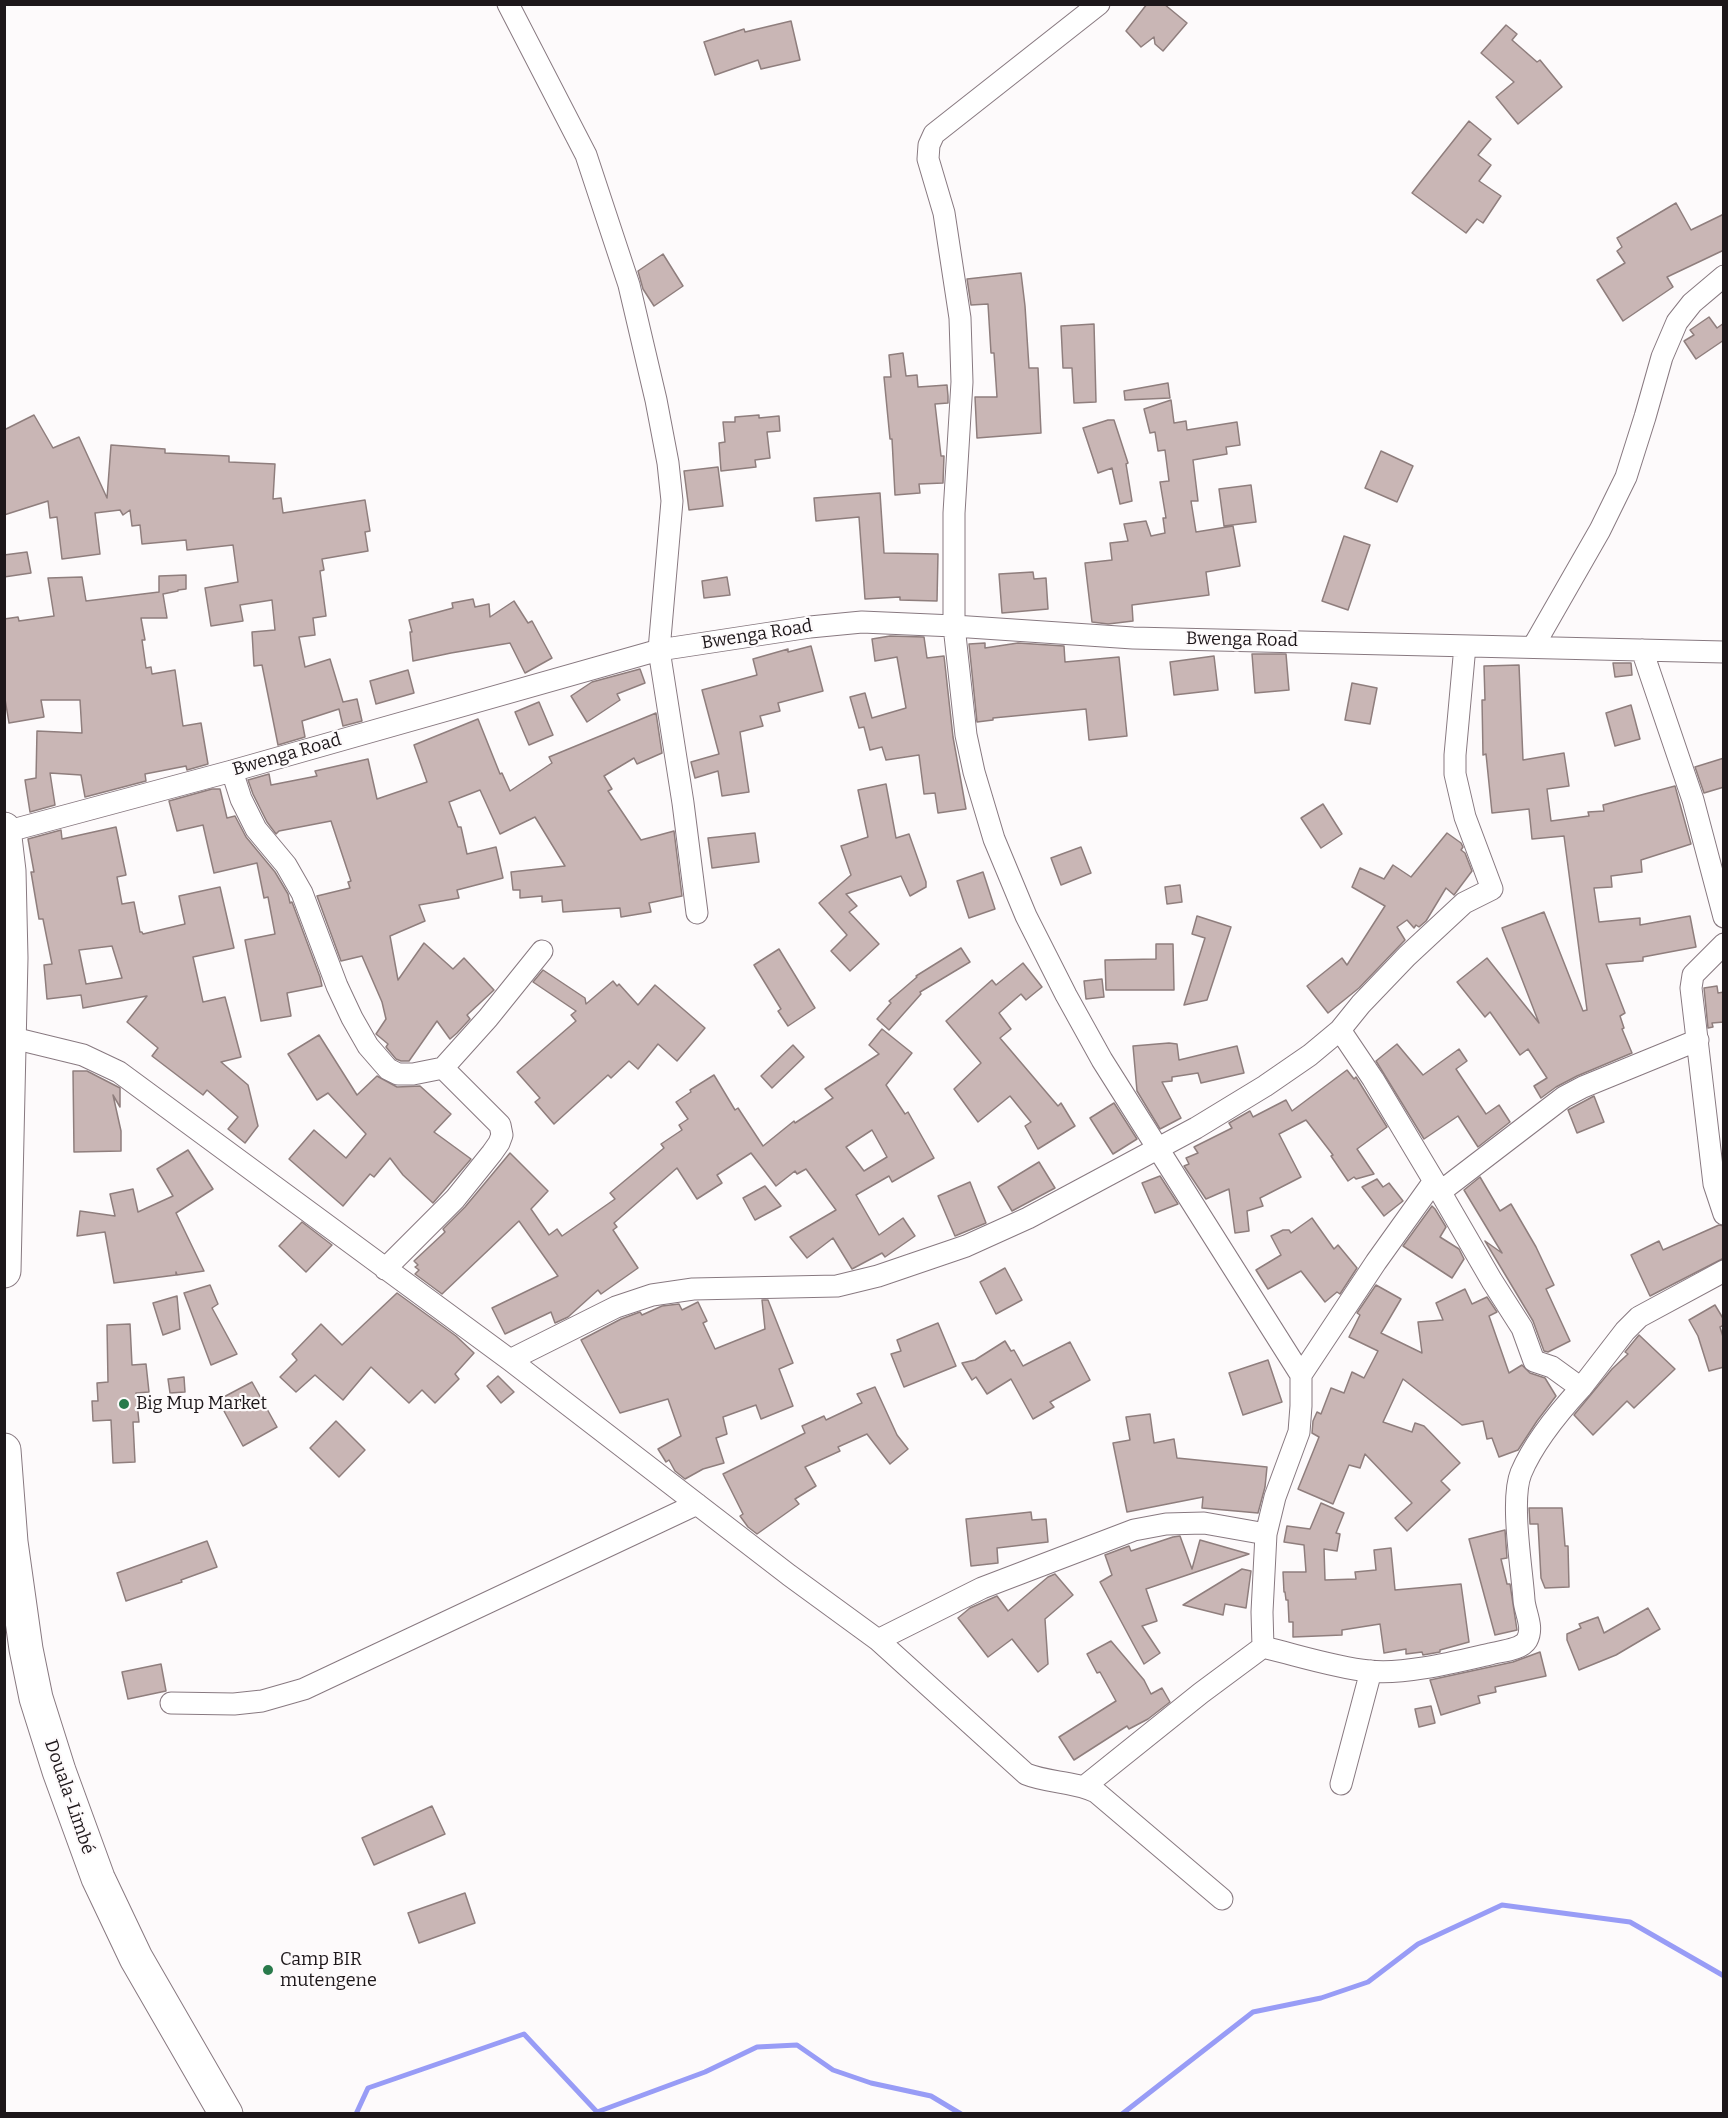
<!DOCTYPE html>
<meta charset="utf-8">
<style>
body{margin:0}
#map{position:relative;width:1728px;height:2118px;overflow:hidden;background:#fdfafb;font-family:Bitter,serif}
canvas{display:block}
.frame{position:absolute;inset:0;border:6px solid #1d171a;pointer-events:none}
</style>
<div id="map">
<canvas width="1728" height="2118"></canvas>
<div class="frame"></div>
</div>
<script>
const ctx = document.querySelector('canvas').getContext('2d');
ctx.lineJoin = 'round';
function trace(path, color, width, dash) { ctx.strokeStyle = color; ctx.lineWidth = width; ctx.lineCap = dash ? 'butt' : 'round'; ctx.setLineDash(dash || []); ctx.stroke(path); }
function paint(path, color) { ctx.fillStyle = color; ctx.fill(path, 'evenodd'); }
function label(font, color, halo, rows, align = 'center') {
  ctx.font = font + ' Bitter,serif'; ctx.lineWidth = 4.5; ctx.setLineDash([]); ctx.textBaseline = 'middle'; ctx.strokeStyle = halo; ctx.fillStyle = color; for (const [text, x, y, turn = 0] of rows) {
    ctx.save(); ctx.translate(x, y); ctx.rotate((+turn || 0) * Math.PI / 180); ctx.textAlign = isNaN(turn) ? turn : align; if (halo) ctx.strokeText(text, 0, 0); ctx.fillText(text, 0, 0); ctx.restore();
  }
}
trace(new Path2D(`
 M356,2114L368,2088L524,2034L597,2112L705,2072L757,2047L797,2045L833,2070L871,2083L931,2096L961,2114
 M1122,2114L1253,2012L1321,1998L1368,1982L1418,1944L1502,1905L1630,1922L1724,1976`), '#989cf6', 5);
const building = new Path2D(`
 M1147,4H1164L1187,23L1163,51L1155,44L1154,37L1141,47L1126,31Z
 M791,21L800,60L761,69L758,60L715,75L704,42L744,29L745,32Z
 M1506,25L1517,34L1512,40L1537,62L1540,60L1562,87L1518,124L1496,97L1514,82L1481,53Z
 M1469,121L1491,139L1478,155L1491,165L1479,181L1501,196L1483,223L1477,219L1466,233L1412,193Z
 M1676,203L1691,230L1724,214V250L1667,277L1673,287L1623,321L1597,280L1625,263L1617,251L1622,247L1617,238Z
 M663,254L683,286L654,306L643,289L638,271Z
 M1021,273L1025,306L1029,368H1038L1041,433L977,438L975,397H997L994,353H991L988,304L971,305L967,279Z
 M1709,317L1717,328L1724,323V340L1696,359L1684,341L1694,335L1690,330Z
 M1094,324L1096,402L1074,403L1072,368H1063L1061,326Z
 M903,353L906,376L917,375L918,387L947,385L948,396V403L935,404L941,456H944L943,483L919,484L920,493L895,495L892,439H890L884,377H891L889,355Z
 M1168,383L1170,398L1125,400L1124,391Z
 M1171,400L1174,423L1186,421L1187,430L1237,422L1240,445L1226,447L1227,454L1193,460L1198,501H1191L1196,532L1233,526L1240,566L1206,572L1209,595L1132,605L1133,621L1108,624L1092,622L1085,563L1112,560L1110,543L1128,541L1124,524L1146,521L1151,536L1165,533L1163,518H1166L1160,482L1169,481L1165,450L1158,451L1155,432L1150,433L1144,409Z
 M34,415L53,448L79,437L107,498L111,445L165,449V453L229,456V462L275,464L273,499L281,498L283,513L365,500L370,531L365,532L368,551L322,559L324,570L320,571L326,616L313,618L315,635L299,637L305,667L330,659L343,702L357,699L362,721L343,726L339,709L302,721L305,737L278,745L262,665L254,666L252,632L275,630L272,600L240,605L243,621L211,626L205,588L238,582L233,545L187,550L186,540L142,544L140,525L132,526L130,510L123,515L120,510L95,513L100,554L62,559L57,517L50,518L48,501L4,515V430Z
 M759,415V418L779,416L780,431L767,432L770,458L755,460L756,467L721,471L719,443L725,442L723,422H735V417Z
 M1108,420H1114L1128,463L1126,464L1132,501L1120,504L1112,468L1098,473L1083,428Z
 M1381,451L1413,466L1397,502L1365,488Z
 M718,467L723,506L689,510L684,471Z
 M1251,485L1256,522L1224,526L1219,489Z
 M880,493L884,553L938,554L937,601L900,600V597L865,599L859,517L816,521L814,498Z
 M1344,536L1370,545L1348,610L1322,601Z
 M27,552L31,573L4,577V555Z
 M1033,572L1034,579L1046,578L1048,609L1002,613L999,574Z
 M186,575V589L178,590V591L163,594L167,618H141L145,640H142L146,668L151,667L152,674L175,670L183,726L201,723L208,764L187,770L186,766L145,774L146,781L85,797L81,775L50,773L55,805L30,812L25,780L36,778L37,731L82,733L80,700H41L44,717L9,723L4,693V619L18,617L19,621L54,616L48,578L82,577L86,601L159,592V576Z
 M727,577L730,595L704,598L702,581Z
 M473,599L475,607L489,604L490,617L514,601L528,623L532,621L552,658L525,673L510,643L451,653L413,661L410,632H412L409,620L453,608L452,603Z
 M890,636L924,637L927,658L944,656L953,737L966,809L938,813L935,793L924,794L919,755L886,760L882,747L870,750L864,727L859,728L850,697L865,693L872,718L906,708L897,657L875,661L872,639Z
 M985,643V648L1018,643L1064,646L1065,662L1119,657L1127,736L1089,740L1086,709L993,718V720L977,722L969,644Z
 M811,646L823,691L778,703L780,711L760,716L763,726L740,732L749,792L722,796L718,771L695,778L691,762L719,754L702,690L757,675L753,659L788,649V652Z
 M1252,654H1286L1289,690L1255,693Z
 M1214,656L1218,690L1174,695L1170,662Z
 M1613,663H1631L1632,675L1615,677Z
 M1519,665L1523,760L1564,753L1569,786L1547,789L1551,821L1589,816L1588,812L1604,811L1603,805L1675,786L1691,844L1641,860L1642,872L1611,876L1612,887L1594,888L1599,922L1640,918V925L1690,916L1696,947L1643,957V961L1606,964L1625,1013L1620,1016L1624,1028L1622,1029L1632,1053L1577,1076L1556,1087L1541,1098L1534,1086L1547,1078L1528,1049L1520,1055L1490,1012L1485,1017L1457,982L1487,958L1539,1023L1502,928L1544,912L1583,1011L1587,1010L1564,836L1532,839L1529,809L1492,813L1486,754L1483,755L1482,700H1485L1484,666Z
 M640,669L645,683L617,694L620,700L587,722L571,696L592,682Z
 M408,670L414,693L376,704L370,681Z
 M1352,683L1377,688L1370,724L1345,720Z
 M539,702L553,735L529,745L515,712Z
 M1631,705L1640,739L1615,746L1606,713Z
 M656,713L662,753L637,764L634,758L604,776L612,789L608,791L641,840L674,831L682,896L649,903L651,912L621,917L620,908L563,912L562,900L542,902V896L520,898V890H513L511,872L565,866L535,817L500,834L480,790L449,802L458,827H461L467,854L496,847L503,878L457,890L459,898L419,905L425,921L390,936L398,980L424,943L453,969L464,958L494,990L467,1015L470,1019L457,1033L450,1039L437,1021L409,1061H401L396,1059L386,1047L388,1044L376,1034L386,1019L382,1002L362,956L341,961L317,896L350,888L348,882L351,881L331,821L279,831L276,834L267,822L253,794L248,780L269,774L271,785L317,776L315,771L368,759L377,799L427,782L414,745L478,719L500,774L502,773L510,791L552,763L549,757Z
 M1724,758V787L1704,793L1695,767Z
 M886,784L896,838L909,834L926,882V887L910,896L901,876L846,894L857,906L849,912L879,944L850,971L831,951L847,935L819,903L851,875L841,846L868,837L858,790Z
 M212,789H220L227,818L235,816L246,837L275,872L288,894L290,903L292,902L320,977L322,986L287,993L291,1016L261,1021L245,940L275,934L268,897L264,898L257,863L214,873L203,825L177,831L169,801Z
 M1323,804L1342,834L1321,848L1301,818Z
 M116,827L126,875L117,877L122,904L134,902L140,932H142L143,934L185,924L179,896L220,887L234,948L193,957L203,1002L225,997L241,1057L221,1062L248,1085L258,1126L245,1143L228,1129L238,1117L207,1090L203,1095L152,1056L158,1048L127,1022L147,996L83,1008L81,995L47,999L44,965L52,964L43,919H39L31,872H34L28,839L61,830L62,839ZM112,946L122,978L86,984L79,950Z
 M755,833L759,862L712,868L708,838Z
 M1447,833L1461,843L1463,847L1461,850L1465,853L1472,871L1454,895L1446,888L1426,921L1419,927L1416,925L1414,928L1407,920L1397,927L1405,940L1359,988L1328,1013L1307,986L1342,958L1347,965L1385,906L1352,887L1360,868L1384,879L1393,865L1411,877Z
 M1081,847L1091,873L1061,885L1051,858Z
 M983,872L995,909L969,918L957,881Z
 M1180,885L1182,902L1167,904L1165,887Z
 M1197,916L1231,927L1207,1000L1184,1005L1205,938L1192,934Z
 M1156,944H1173L1174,990H1106L1105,960L1156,959Z
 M961,948L970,962L920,992L921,994L889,1030L877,1019L891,1003L889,1001L917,977L916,976Z
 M779,949L815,1008L788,1026L778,1011L781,1009L754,965Z
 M1023,963L1042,987L1026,1000L1021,994L999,1013L1011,1029L1000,1038L1058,1106L1061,1103L1075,1126L1038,1149L1025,1126L1031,1122L1010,1096L978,1122L954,1089L981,1063L946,1021L992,980L996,985Z
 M543,970L585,998L586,1004L613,981L617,986L619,984L638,1005L655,985L705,1028L677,1061L658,1044L638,1069L629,1061L611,1078L608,1075L554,1124L535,1102L540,1098L517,1072L576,1021L571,1015L576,1011L533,982Z
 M1102,979L1104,997L1086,999L1084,981Z
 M1717,986L1718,993L1724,992V1022L1712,1023L1713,1027L1708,1028L1704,988Z
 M882,1029L912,1053L886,1085L905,1114L908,1112L934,1158L892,1182L889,1176L856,1195L879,1235L903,1218L915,1236L885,1257L882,1253L852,1269L833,1238L807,1258L790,1237L836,1210L806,1169L797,1174L795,1171L776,1186L751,1153L717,1175L722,1183L697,1199L677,1168L614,1223L617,1227L613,1230L638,1268L601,1294L598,1290L568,1317L555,1323L551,1312L505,1334L492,1308L558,1276L519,1221L442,1294L415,1274L419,1270L415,1267L418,1265L414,1261L445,1232L443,1229L465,1207L510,1153L548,1191L531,1209L549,1235L557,1229L562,1236L615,1199L610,1193L664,1148L661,1144L682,1130L679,1125L688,1119L676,1102L691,1092L690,1090L714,1075L735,1110L738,1108L763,1146L794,1121L795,1123L833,1098L825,1089L879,1054L869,1045ZM872,1130L887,1157L864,1171L846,1147Z
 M319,1035L357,1095L377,1076L397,1087L420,1086L451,1114L434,1132L471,1159L433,1203L403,1175L390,1158L374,1177L370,1174L343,1206L289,1159L314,1130L346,1158L366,1134L328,1093L317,1100L288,1054Z
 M1169,1043L1177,1044L1179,1060L1237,1046L1244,1073L1201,1083L1198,1073L1172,1077V1081L1162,1082L1181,1118L1160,1129L1137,1091L1133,1046Z
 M1397,1044L1423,1075L1459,1049L1467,1061L1456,1069L1486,1114L1499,1105L1510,1122L1478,1147L1458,1116L1424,1139L1376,1061Z
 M793,1045L804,1057L772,1088L761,1076Z
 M1347,1070L1354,1079L1356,1077L1387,1127L1357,1149L1374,1174L1356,1179L1354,1177L1348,1181L1331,1156L1333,1155L1306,1120L1279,1134L1301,1177L1260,1198L1263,1206L1247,1211L1249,1231L1235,1233L1229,1189L1206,1199L1184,1166L1189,1164L1186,1158L1198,1153L1194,1147L1232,1128L1229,1123L1250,1111L1253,1117L1286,1100L1292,1111Z
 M73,1071H87L120,1088V1107L113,1095L121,1131V1151L74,1152Z
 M1594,1096L1604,1122L1577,1133L1568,1110Z
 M1114,1103L1137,1139L1113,1154L1090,1118Z
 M188,1150L213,1189L176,1213L204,1271L177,1275L176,1272V1275L114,1283L105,1232L77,1236L80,1211L115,1216L110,1194L133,1189L138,1212L173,1196L157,1169Z
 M1039,1162L1055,1188L1012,1211L998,1187Z
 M1160,1176L1178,1204L1155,1213L1142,1183Z
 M1480,1177L1500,1211L1511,1204L1536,1247L1554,1285L1546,1289L1570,1341L1548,1352L1544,1351L1533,1321L1485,1241L1502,1253L1464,1190Z
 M1377,1179L1383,1187L1389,1183L1403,1201L1384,1216L1362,1187Z
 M970,1182L986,1223L955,1236L938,1196Z
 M765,1186L781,1206L755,1220L743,1198Z
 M1432,1206L1435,1209L1446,1227L1440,1237L1459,1249L1464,1259L1452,1278L1403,1246Z
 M1312,1218L1334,1249L1338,1245L1357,1268L1340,1294L1337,1292L1325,1302L1301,1271L1268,1289L1256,1270L1281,1255L1271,1236L1283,1230H1289L1291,1233Z
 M302,1222L332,1245L306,1272L279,1246Z
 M1719,1225L1724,1226V1258L1650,1296L1631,1255L1659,1241L1663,1250Z
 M1005,1268L1022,1300L996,1314L980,1282Z
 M210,1285L218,1304L212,1308L237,1354L211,1365L184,1293Z
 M1376,1285L1401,1299L1381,1333L1422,1353L1418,1322L1443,1320L1436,1303L1465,1289L1472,1304L1487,1297L1497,1312L1489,1316L1509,1373L1522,1365L1530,1373L1545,1378L1556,1396L1537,1421L1518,1450L1499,1457L1492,1438L1487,1439L1483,1421L1462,1425L1403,1379L1383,1422L1412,1432L1415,1423L1424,1426L1460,1463L1441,1481L1450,1490L1407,1531L1395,1518L1412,1503L1365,1454L1360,1468L1349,1465L1333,1504L1298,1489L1319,1437L1312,1433L1313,1421L1317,1412L1321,1414L1331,1388L1344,1393L1352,1372L1364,1378L1378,1351L1349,1337L1360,1315L1357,1313Z
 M397,1293L456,1336L474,1353L455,1374L459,1379L435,1403L422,1390L409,1403L371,1367L343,1400L315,1375L296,1392L280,1377L297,1360L292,1354L321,1324L342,1345Z
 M177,1296L180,1329L163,1335L153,1303Z
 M762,1300H768L793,1363L779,1369L793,1406L761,1419L756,1405L723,1417L727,1434L716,1438L724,1463L703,1469L685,1479L675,1471L669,1460L666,1462L658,1449L681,1436L668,1399L620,1413L581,1340L621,1319L640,1312L642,1315L662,1306L679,1304L682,1310L698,1302L707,1321L703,1323L715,1349L765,1329Z
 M1715,1305L1724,1320V1325L1720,1327L1724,1340V1367L1709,1371L1698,1336L1689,1320Z
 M938,1323L956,1366L904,1387L891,1354L901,1351L897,1340Z
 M130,1324L132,1365L146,1364L149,1392L136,1393L139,1422H133L135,1462L113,1463L111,1420L93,1421L92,1401H98L97,1383L108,1382L107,1325Z
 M1639,1335L1675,1369L1634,1408L1627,1401L1593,1435L1574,1415L1612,1369L1628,1354L1625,1352Z
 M1005,1341L1011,1351L1014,1350L1023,1366L1070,1342L1090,1380L1050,1402L1054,1407L1033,1419L1011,1379L987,1394L976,1377L972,1380L962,1363L975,1360Z
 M1268,1360L1282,1402L1243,1415L1229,1373Z
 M498,1376L514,1392L501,1403L487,1386Z
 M184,1377L185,1392L170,1393L168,1379Z
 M252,1382L277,1427L243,1446L218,1400Z
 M875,1387L897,1435L908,1449L890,1464L867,1434L838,1447L840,1451L805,1467L816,1486L795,1499L799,1504L757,1534L748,1527L740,1516L743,1514L723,1474L805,1433L802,1426L824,1416L826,1420L862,1403L857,1394Z
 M1150,1414L1154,1443L1174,1439L1177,1458L1267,1467L1265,1487L1258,1513L1202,1508L1203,1497L1127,1512L1113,1443L1130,1440L1126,1417Z
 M336,1421L365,1450L339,1477L310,1448Z
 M1321,1503L1344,1513L1336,1533L1340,1534L1337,1551L1324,1549L1325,1580L1356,1579L1355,1572L1376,1570L1374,1550L1391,1548L1395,1590L1461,1584L1469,1642L1440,1650V1652L1423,1655L1422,1652L1406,1654V1649L1384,1653L1380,1624L1342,1630V1635L1293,1637V1622H1289L1288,1600H1286L1285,1592H1284L1283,1572H1306L1304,1545L1284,1542L1287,1526L1310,1529Z
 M1529,1508H1562L1565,1546H1568L1569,1587L1545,1588L1541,1578L1538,1524H1530Z
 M1031,1512L1032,1520L1046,1519L1048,1542L997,1548L998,1563L971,1566L966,1519Z
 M1505,1530L1507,1558L1501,1559L1507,1584H1510L1517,1630L1495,1635L1469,1539Z
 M1180,1536L1192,1569L1200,1540L1249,1554L1146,1589L1157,1621L1142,1626L1160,1653L1144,1664L1100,1582L1112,1575L1105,1555L1129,1546L1131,1551L1173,1537Z
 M207,1541L217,1567L181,1580L182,1582L126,1601L117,1573Z
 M1242,1569L1251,1571L1246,1608L1225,1604L1223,1615L1183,1605Z
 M1055,1574L1073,1595L1045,1619L1048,1664L1038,1672L1012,1639L988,1657L958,1618L970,1608L997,1596L1008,1611L1048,1577Z
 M1648,1608L1660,1629L1616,1655L1579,1670L1567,1640V1634L1581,1628L1579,1624L1598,1617L1604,1633Z
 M1111,1641L1144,1680L1151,1694L1162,1688L1170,1702L1148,1719L1129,1729L1127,1726L1074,1760L1059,1737L1116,1701L1100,1672L1097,1673L1087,1654Z
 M1540,1652L1546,1676L1495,1687L1496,1692L1478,1696L1480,1703L1441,1715L1430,1680L1513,1662Z
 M161,1664L166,1691L128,1699L122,1672Z
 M1431,1706L1435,1723L1419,1727L1415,1709Z
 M432,1806L445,1834L374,1865L362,1838Z
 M465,1893L475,1923L419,1943L408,1913Z`);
paint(building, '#c9b6b5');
trace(building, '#8f7e7d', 1.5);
const minor = new Path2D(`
 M508,4L586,155L629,285L656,400L668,463L672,501L659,650L683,803L697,913
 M1099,4L934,134L929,145L928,159L944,213L960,318L962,382L954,513V626L966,735L974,772L994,839L1026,916L1066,995L1102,1060L1301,1375L1376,1262L1434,1181L1373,1079L1340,1030
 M1533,647L1600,530L1626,477L1645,417L1662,357L1677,322L1692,303L1724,276
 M1642,650L1693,800L1724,917
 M232,771L241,799L256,829L286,865L302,893L337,986L352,1018L368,1046L388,1069L398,1074H413L443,1068L488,1018L542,951
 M5,832L232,771L659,650L810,627L862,622L954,626L1133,638L1724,652
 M1724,944L1693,975L1691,988L1714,1184L1724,1214
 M9,1037L83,1055L119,1072L510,1360L789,1575L878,1640L1026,1774C1048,1783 1074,1781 1096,1792L1222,1899
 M1440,1192L1564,1097L1583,1087L1698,1040
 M385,1269L455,1199L492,1153L499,1143L502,1135L500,1125L443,1068
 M510,1360L616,1307L652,1295L693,1289L837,1286L878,1276L966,1246L1028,1218L1196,1128L1265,1086L1310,1055L1340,1030L1361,1004L1407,956L1464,903L1492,889L1465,817L1455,774V755L1465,646
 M1581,1388L1625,1331L1639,1317L1724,1271
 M878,1640L982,1588L1134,1530L1166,1524L1204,1523L1266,1534
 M1263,1647C1297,1655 1333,1667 1369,1671C1404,1675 1455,1662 1490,1654C1501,1651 1521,1650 1527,1640C1534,1627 1525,1613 1524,1600C1522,1569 1510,1500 1521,1473C1534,1442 1558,1413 1581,1388L1552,1367L1534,1361L1522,1328L1492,1281L1434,1181
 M171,1703L234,1704L262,1701L304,1689L697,1504
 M1341,1784L1371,1671
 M1085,1786L1201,1693L1263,1647L1262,1612L1266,1534L1275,1497L1299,1432L1301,1406V1375`);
const trunk = new Path2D(`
 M4,829L9,871L11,958L4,1271
 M4,1450L11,1542L26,1649L36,1698L59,1771L98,1878L136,1958L226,2114`);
trace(minor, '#887980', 23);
trace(trunk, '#887980', 35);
trace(minor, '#fff', 21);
trace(trunk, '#fff', 33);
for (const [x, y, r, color] of [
 [124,1404,6,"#297a4b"],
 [268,1970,6,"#297a4b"]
]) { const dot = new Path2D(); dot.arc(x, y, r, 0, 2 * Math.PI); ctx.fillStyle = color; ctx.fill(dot); trace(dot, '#fdfafb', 2); }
label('18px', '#1d171a', '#fdfafb', [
 ["Bwenga Road",757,635,-9],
 ["Bwenga Road",1242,640,1],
 ["Bwenga Road",287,755,-16],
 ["Douala-Limbé",69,1797,71]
]);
label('18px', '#1d171a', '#fdfafb', [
 ["Big Mup Market",136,1404],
 ["Camp BIR",280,1960],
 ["mutengene",280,1981]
], 'left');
</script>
